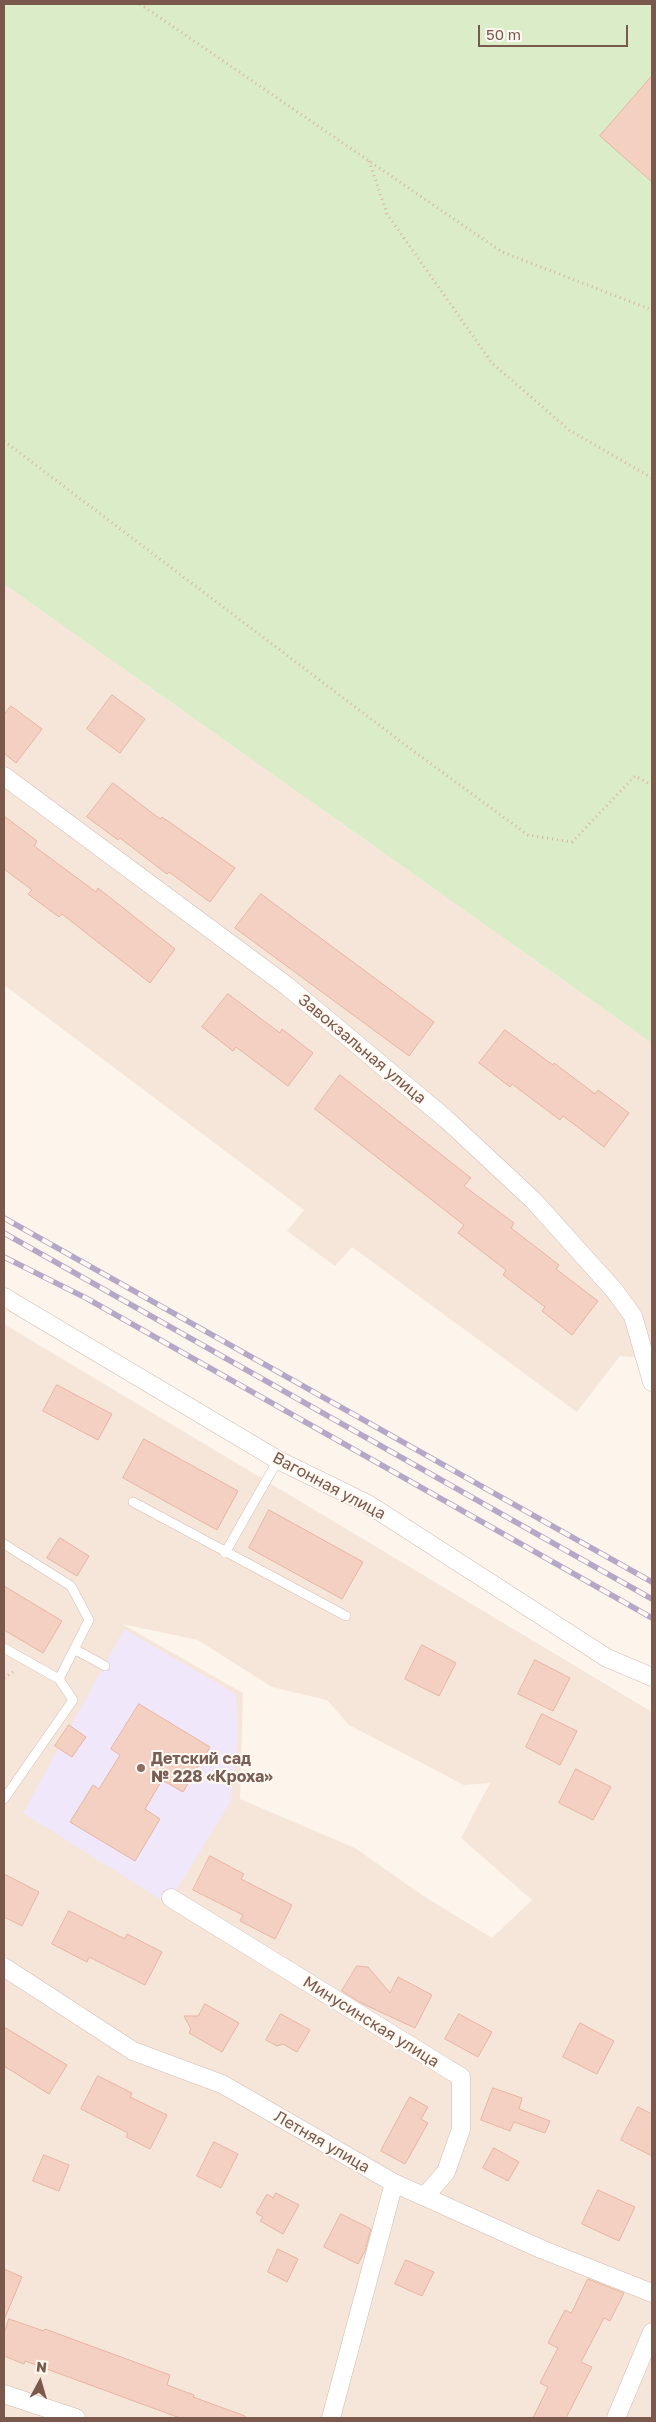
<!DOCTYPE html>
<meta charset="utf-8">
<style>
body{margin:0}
#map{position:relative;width:656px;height:2422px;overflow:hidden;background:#fdf4eb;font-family:"Golos Text",sans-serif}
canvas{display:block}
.frame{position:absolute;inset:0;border:5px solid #7a584c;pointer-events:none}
.north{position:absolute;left:15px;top:2357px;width:50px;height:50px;-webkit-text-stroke:4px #fff9f2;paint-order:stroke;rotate:6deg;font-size:14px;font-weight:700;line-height:20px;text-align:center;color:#7a584c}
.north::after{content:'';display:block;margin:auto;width:18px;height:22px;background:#7a584c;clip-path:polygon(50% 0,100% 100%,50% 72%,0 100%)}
.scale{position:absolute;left:478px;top:25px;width:150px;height:22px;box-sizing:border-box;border:2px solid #7a584c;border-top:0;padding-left:6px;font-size:15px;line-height:18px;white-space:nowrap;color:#7a584c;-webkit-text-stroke:4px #fff9f2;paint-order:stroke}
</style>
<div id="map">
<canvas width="656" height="2422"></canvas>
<div class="frame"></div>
<div class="north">N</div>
<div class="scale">50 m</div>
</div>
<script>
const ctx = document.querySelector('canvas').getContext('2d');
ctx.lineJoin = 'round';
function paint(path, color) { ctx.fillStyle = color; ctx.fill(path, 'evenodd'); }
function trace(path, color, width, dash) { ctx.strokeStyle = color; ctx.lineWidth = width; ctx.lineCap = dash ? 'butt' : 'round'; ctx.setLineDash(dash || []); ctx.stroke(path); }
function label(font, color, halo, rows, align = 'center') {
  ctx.font = font + ' "Golos Text",sans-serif'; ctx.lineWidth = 4; ctx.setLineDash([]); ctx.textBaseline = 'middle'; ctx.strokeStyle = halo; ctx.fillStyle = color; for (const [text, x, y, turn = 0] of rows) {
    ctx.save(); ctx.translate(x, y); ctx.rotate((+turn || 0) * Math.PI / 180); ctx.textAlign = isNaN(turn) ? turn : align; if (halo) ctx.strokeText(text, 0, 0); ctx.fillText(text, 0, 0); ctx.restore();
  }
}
paint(new Path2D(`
 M4,584L652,1043V1359L620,1356L577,1412L352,1247L335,1266L287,1231L304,1210L4,985Z
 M4,1324L652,1712V2418H4ZM122,1624L198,1640L272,1687L327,1700L349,1725L464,1785L490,1783L461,1838L532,1900L492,1938L422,1895L355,1848L240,1799L243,1693Z`), '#f5e6d9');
paint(new Path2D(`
 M124,1629L236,1694L238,1735L231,1801L168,1904L23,1813Z`), '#f1e7fa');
paint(new Path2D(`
 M4,4H652V1043L4,584Z`), '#daecc8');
const building = new Path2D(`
 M652,76V182L600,136Z
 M112,695L145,719L120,753L87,729Z
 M11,706L42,729L16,763L4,753V715Z
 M113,783L160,819L162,817L235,868L210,902L169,872L167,874L120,838L118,840L87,817Z
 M4,816L37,841L34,846L96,892L98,888L175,949L150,983L62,914L59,917L28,894L32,890L4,869Z
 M261,894L434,1022L409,1056L235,928Z
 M228,994L280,1033L282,1029L313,1053L288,1086L236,1047L233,1051L202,1027Z
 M505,1030L553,1065L554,1063L595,1094L598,1090L629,1113L604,1147L563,1116L560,1120L512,1084L510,1087L479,1063Z
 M340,1075L471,1178L464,1186L514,1223L511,1228L559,1265L556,1269L598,1301L572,1335L542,1311L545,1307L503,1275L506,1270L458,1233L464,1225L315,1109Z
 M57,1385L112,1414L98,1440L43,1411Z
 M144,1439L238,1491L217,1530L123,1478Z
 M269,1510L363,1562L342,1599L249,1548Z
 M60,1538L89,1556L77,1576L47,1558Z
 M4,1586L62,1621L43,1653L4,1630Z
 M422,1645L456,1663L439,1696L405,1679Z
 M535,1660L570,1678L553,1711L518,1694Z
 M139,1704L210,1747L183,1792L162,1780L145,1809L160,1819L135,1861L70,1822L93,1785L99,1789L120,1755L111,1749Z
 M542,1714L577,1731L560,1765L526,1747Z
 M69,1725L86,1737L72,1757L55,1746Z
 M576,1769L611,1787L593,1820L559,1803Z
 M210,1856L244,1874L241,1879L292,1905L275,1939L240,1921L243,1915L193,1890Z
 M4,1874L39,1892L22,1926L4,1917Z
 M69,1911L125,1939L127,1934L162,1952L145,1985L89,1957L87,1962L52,1944Z
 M357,1966L368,1967L390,1993L398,1977L432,1995L415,2028L361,2003L342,1991Z
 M205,2004L239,2023L222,2052L189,2033L191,2029L184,2016H198Z
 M281,2014L310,2030L297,2052L283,2044L277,2046L266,2040Z
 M459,2014L492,2032L478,2057L445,2039Z
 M580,2023L614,2041L597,2074L563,2057Z
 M4,2027L67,2065L49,2094L4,2066Z
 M98,2076L132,2093L130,2097L167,2115L150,2149L126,2137L128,2133L81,2109Z
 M493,2088L522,2098L519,2109L550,2121L545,2133L514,2122L510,2131L481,2120Z
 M410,2097L428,2107L421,2119L428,2123L405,2164L381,2151Z
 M638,2107L652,2114V2156L621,2140Z
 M214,2142L238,2154L221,2188L197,2176Z
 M494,2148L519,2162L508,2181L483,2168Z
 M44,2155L69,2165L59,2191L33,2181Z
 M598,2190L635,2207L619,2241L582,2224Z
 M276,2193L299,2205L283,2234L260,2221L263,2217L256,2213L267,2194L273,2198Z
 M341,2214L371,2229L365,2251L358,2264L324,2247Z
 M278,2249L298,2259L287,2282L268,2272Z
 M406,2260L434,2272L422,2296L395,2284Z
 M4,2269L22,2277L4,2320Z
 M588,2279L624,2293L610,2321L604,2318L581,2362L592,2367L566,2418H533L548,2387L540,2383L558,2348L548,2343L565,2310L571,2313Z
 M9,2319L44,2331L45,2329L170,2375L167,2385L194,2395L193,2397L245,2416V2418H180L25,2361L24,2364L4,2356V2334Z`);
paint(building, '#f4d0c2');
trace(building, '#e7b5a1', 1);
const lane = new Path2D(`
 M133,1502L346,1616
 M4,1544L71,1586L89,1620L59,1679L4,1648
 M225,1553L278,1460
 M74,1649L105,1666
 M4,1799L73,1700L59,1679`);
const street = new Path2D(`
 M4,776L287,986L446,1119L533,1200L614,1290L633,1316L652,1382
 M4,1297L278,1460L368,1504L607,1658L652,1677
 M171,1898L461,2077V2129L446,2172L425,2196
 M4,1967L133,2051L222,2084L394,2183L541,2249L652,2293
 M4,2394L76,2418
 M331,2418L394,2183
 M616,2418L652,2332`);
trace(lane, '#d3bdb2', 10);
trace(street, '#d3bdb2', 19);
trace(new Path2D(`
 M140,4L502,252L652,310
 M369,161L387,214L492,363L569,430L652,478
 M4,441L412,750L528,835L572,842L635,776L652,785
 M4,1678L16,1670`), '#dab3a4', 3, [1, 4]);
trace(lane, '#fff', 9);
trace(street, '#fff', 18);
const rail = new Path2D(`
 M4,1218L652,1582
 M4,1233L652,1599
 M4,1257L86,1298L652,1618`);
trace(rail, '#b6a7c9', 5.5);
trace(rail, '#fff9f2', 4, [11]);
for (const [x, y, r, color] of [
 [141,1768,5,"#8d6e63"]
]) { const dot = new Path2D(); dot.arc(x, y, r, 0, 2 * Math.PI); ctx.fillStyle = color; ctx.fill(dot); trace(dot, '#fff9f2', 2); }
label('16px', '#7a584c', '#fff9f2', [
 ["Завокзальная улица",362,1049,40],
 ["Вагонная улица",329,1486,28],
 ["Минусинская улица",371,2022,32],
 ["Летняя улица",322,2142,30]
]);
label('bold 16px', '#785e54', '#fff9f2', [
 ["Детский сад",151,1759],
 ["№ 228 «Кроха»",151,1777]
], 'left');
</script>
